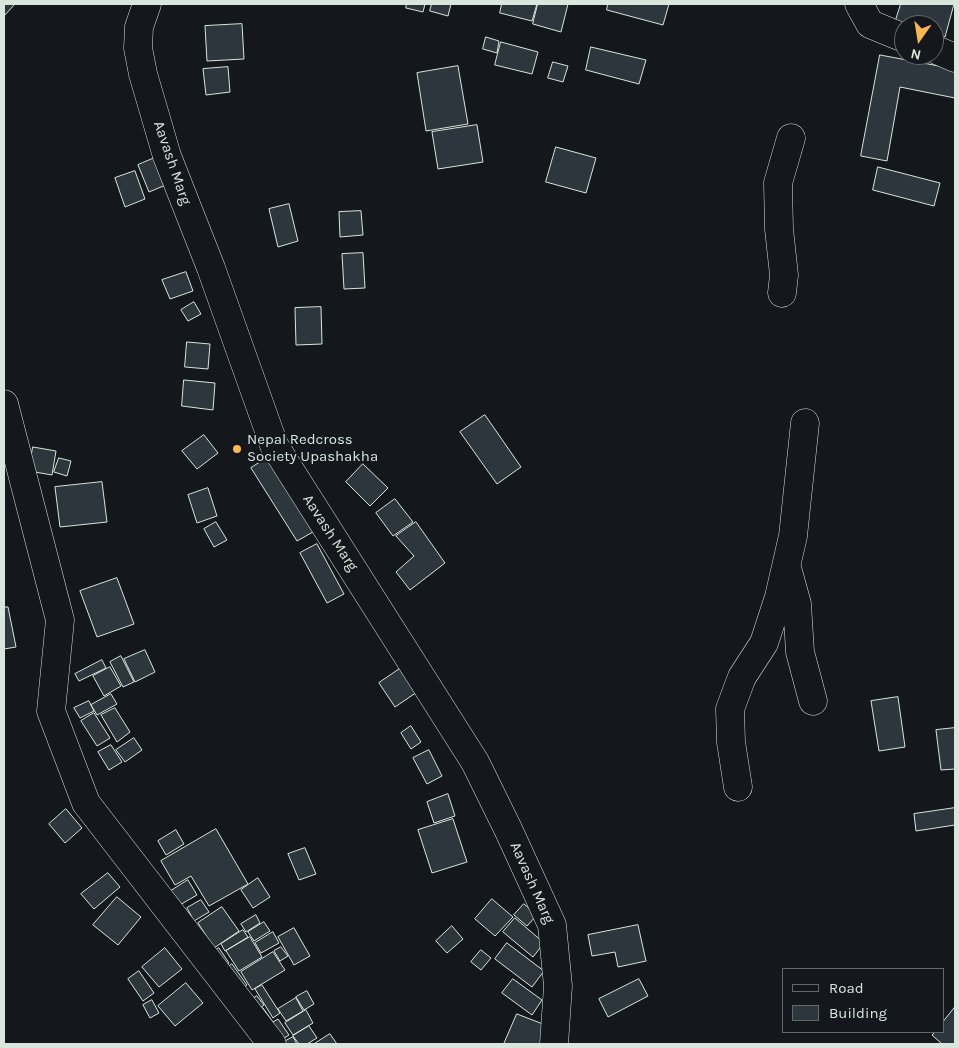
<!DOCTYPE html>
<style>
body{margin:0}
#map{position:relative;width:959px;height:1048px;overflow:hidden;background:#14181c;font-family:Karla,sans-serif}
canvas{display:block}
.frame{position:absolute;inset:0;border:5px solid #d8e6dc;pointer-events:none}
.legend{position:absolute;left:782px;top:968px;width:162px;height:65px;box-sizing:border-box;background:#14181c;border:1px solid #626a69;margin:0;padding:6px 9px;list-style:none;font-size:15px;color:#d8e6dc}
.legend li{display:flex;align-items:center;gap:10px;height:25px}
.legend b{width:25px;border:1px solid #626a69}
.north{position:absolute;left:894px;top:15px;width:50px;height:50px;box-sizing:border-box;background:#14181c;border:1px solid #626a69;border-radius:50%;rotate:193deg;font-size:14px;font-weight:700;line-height:20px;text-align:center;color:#d8e6dc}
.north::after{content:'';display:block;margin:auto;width:18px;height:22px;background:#ffb74d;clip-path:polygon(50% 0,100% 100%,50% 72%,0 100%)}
</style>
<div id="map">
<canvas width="959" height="1048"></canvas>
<div class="frame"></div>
<ul class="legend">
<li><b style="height:6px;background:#14181c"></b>Road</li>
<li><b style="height:14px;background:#2c363c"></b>Building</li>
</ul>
<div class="north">N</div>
</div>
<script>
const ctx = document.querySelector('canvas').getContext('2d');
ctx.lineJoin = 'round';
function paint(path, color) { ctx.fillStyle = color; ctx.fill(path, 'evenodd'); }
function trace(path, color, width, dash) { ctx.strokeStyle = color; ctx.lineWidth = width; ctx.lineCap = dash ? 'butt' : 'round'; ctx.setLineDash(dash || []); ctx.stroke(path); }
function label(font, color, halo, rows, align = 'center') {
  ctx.font = font + ' Karla,sans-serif'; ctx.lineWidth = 4; ctx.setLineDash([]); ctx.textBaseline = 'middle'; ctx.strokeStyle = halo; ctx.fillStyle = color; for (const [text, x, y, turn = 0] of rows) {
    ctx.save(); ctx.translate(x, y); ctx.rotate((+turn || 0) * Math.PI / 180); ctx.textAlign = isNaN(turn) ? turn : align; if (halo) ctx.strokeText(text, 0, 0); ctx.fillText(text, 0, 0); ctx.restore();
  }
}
const building = new Path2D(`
 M4,4H15L4,16Z
 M407,4H425L423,12L406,8Z
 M432,4H451L448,16L430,11Z
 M502,4H537L532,21L500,13Z
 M538,4H568L561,32L533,24Z
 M608,4H669L663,25L607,10Z
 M901,4H954L945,37L934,34V25H904L895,23Z
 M242,24L244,59L207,61L205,26Z
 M486,37L499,41L497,53L483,49Z
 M501,42L538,52L532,74L495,65Z
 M591,47L646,60L639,84L586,70Z
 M880,55L955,69V98L900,87L887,161L861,156Z
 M553,62L568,66L563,82L548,78Z
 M458,66L468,124L426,131L417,73Z
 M228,67L230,92L206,95L203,69Z
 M477,125L483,162L438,169L432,132Z
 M556,147L596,158L586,193L546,182Z
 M157,157L168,184L149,192L138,165Z
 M878,167L940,183L934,206L873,190Z
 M135,171L145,199L125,207L115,178Z
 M289,204L298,241L278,247L269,209Z
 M361,211L363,235L340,237L339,212Z
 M363,253L365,288L344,289L342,254Z
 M186,272L193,291L170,299L162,280Z
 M194,302L201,314L188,321L181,310Z
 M321,307L322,344L296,345L295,308Z
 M187,342L210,344L208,369L185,367Z
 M184,380L215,383L213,410L182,406Z
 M485,415L521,467L497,484L460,432Z
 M204,435L218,453L197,469L182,451Z
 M33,447L56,451L52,475L29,471Z
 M59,458L71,461L67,476L54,472Z
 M267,458L313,532L297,541L251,468Z
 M363,464L388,488L370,506L346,482Z
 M102,482L107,522L60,527L55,487Z
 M208,488L217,516L197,523L188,495Z
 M395,499L413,522L393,536L376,513Z
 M216,522L227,540L214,547L204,529Z
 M416,522L445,563L410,590L396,572L414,556L396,536Z
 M317,544L344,594L327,603L300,553Z
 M117,578L134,624L97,637L80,591Z
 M4,607H8L16,647L4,649Z
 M145,650L155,672L135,682L124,659Z
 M121,656L134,682L123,687L110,662Z
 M102,660L106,668L79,681L75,674Z
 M404,666L420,690L395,707L379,683Z
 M110,667L121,686L104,696L93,676Z
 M111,694L117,704L97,715L91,705Z
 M898,697L905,747L879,751L871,701Z
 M89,701L94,711L80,718L74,708Z
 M115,708L130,732L117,742L101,715Z
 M94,713L110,738L97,746L81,721Z
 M411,726L421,742L411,749L401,733Z
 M955,728V769L941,770L936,730Z
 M134,738L142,750L125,762L116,750Z
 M111,745L122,762L109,770L98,752Z
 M429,750L442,776L427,784L413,758Z
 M448,794L455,816L434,823L427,802Z
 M955,808V825L916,831L914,814Z
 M66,809L82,828L65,843L49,824Z
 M453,819L467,862L432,873L418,830Z
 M216,829L248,884L209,906L191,876L175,885L161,861Z
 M176,830L184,844L166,855L158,841Z
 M305,848L316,874L299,880L288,854Z
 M108,873L120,887L94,909L81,894Z
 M258,878L270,897L253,908L241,890Z
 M188,880L197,895L171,910L163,896Z
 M117,897L141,917L118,945L93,925Z
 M492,899L513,917L495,936L475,919Z
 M201,900L209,912L194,921L187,908Z
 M524,904L537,915L527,926L514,915Z
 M222,907L239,931L214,948L198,923Z
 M256,915L260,923L246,932L241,924Z
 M515,918L544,943L533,957L503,932Z
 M264,922L270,931L254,941L248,932Z
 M638,925L646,961L618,967L615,952L592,956L588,935Z
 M452,926L463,939L447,953L436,941Z
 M294,928L310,956L294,965L278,937Z
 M243,930L248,937L225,951L221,944Z
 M273,932L279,943L261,953L255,943Z
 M250,937L262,957L239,971L226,951Z
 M507,943L544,971L532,987L495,959Z
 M281,947L288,956L280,961L274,951Z
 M165,948L182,969L159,987L142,967Z
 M219,948L229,963L217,971L207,957Z
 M481,950L491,958L481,970L471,962Z
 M273,952L285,970L252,990L241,972Z
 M232,964L247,985L235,994L220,973Z
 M139,971L154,993L143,1001L128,979Z
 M513,979L542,1000L532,1015L502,993Z
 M639,979L648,996L608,1017L599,999Z
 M186,983L203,1003L175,1026L158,1006Z
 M262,985L280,1013L273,1018L255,989Z
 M307,991L314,1004L304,1010L296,997Z
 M257,996L264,1005L252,1014L245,1004Z
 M296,998L303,1011L286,1021L278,1009Z
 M152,1000L159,1013L150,1018L143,1005Z
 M955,1007V1044H942L932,1035L935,1032H943V1022Z
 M263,1008L273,1022L278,1019L289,1035L275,1044L253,1015Z
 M306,1010L313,1023L293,1035L285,1023Z
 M517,1014L548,1026L541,1044H504Z
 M309,1026L317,1038L307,1044H299L293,1036Z
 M330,1034L337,1044H314Z
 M293,1037L297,1044H280Z`);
paint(building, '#2c363c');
trace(building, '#d8e6dc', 1);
const minor = new Path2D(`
 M147,4L139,27L138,48L143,74L167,156L211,268L274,445L475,762L508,829L552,925L558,986L554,1044
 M859,4L870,24L904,38
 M934,49L955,58
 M782,293L784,275L779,229L778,183L791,138
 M4,404L60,620L51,711L86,803L272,1044
 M787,568L797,604L800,652L813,701
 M738,787L731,742L730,709L742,677L764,643L779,597L793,536L805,423`);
trace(minor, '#d8e6dc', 29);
trace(minor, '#14181c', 28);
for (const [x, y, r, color] of [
 [237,449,5,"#ffb74d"]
]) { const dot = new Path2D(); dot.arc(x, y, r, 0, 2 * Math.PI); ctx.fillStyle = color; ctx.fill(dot); trace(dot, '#14181c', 2); }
label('15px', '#d8e6dc', '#14181c', [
 ["Aavash Marg",172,163,71],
 ["Aavash Marg",330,533,57],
 ["Aavash Marg",532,883,66]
]);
label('15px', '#d8e6dc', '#14181c', [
 ["Nepal Redcross",247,440],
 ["Society Upashakha",247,457]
], 'left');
</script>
